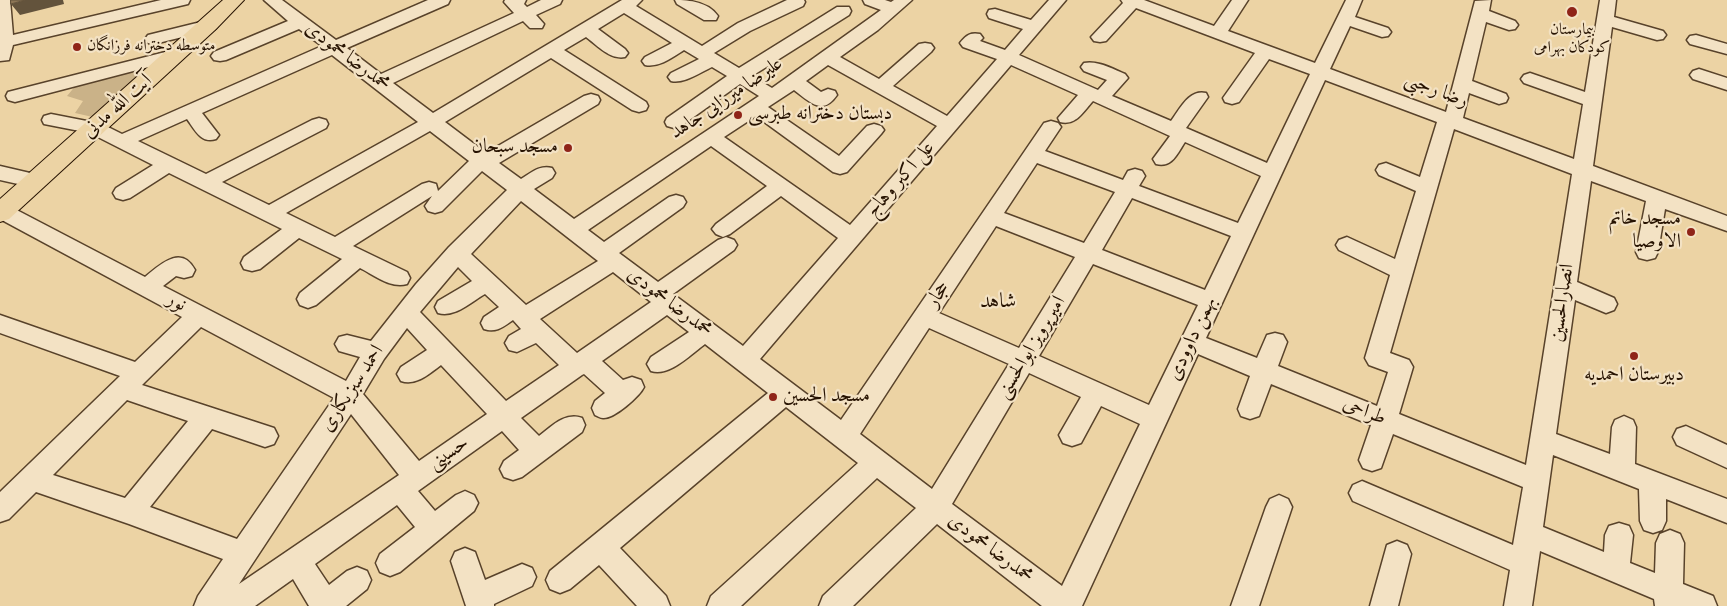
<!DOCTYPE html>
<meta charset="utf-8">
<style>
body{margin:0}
canvas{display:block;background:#ecd3a4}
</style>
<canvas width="1727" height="606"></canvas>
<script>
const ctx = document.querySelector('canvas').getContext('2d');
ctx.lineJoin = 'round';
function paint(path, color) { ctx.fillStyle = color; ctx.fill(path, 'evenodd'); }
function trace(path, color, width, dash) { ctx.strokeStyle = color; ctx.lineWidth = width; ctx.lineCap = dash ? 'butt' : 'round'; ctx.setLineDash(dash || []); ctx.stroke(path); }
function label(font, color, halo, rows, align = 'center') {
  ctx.font = font + ' "IM FELL DW Pica",Amiri,serif'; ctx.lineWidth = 4.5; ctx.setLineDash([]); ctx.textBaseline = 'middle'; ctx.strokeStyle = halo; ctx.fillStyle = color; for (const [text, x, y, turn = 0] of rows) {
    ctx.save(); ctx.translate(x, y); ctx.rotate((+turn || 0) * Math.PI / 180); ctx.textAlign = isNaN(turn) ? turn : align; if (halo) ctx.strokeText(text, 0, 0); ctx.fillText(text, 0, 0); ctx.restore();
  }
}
paint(new Path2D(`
 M154,65L97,118L75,113L83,101L67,96L77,84Z`), '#cab288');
const minor = new Path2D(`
 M0,0H10L13,35L161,0H190L188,4L13,45L9,60L0,61Z
 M264,0H282L336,40L428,0H450L448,4L347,48L381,74L514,13L504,2L505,0H526L524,4L527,7L541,0H562L560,4L536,15L544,24L542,28H530L523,21L393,83L433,113L622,0H642L636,6L702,46L738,23L787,0H804L805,2L803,6L750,31L714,53L739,68L837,7H849L851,11L849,15L752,76L772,88L881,10L865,4L863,0H885L891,2L894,0H912L878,30L840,57L879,79L919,44L925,43L931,44L934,48L931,52L893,86L947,116L997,59L963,47L960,43C966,35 971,32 980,34L983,38L980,41L1005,50L1023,29L989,18L987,14L989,10L995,9L1031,20L1049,0H1066L1019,55L1098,90L1107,80L1084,71L1081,67L1084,63C1097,60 1113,69 1125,74L1128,78L1112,96L1171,121C1180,109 1189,89 1206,93L1208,97L1186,128L1267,163L1310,74L1269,59L1239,102L1232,104L1225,102L1223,98L1255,53L1136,8L1106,41L1100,42L1094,41L1091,37L1123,3L1121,0H1144L1214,26L1232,0H1248L1228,31L1315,63L1346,0H1362L1355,17L1388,28L1391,32L1388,36L1382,37L1350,26L1330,69L1446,112L1475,1L1491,0L1489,11L1515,21L1518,25L1515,29L1509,30L1486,22L1472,81L1506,94L1508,98L1506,102L1499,104L1469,93L1463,118L1574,159L1583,104L1524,83L1521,79L1524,75L1530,73L1585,92L1600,0H1616L1614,17L1663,31L1666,35L1663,39L1657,40L1612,27L1593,166L1727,216V231L1665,209L1658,252L1655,258L1647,260L1639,258L1636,252L1646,201L1591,181L1577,282L1614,298L1617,304L1614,310L1606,313L1575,300L1556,434L1610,454L1612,427L1615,420L1624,416L1633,420L1636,427L1635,464L1727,499V523L1666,499V521L1662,530L1653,533L1644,530L1640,521L1639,489L1553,455L1543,527L1604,552L1605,535L1609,526L1619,523L1629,526L1633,535L1630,563L1655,573L1656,543L1660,534L1670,530L1680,534L1684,543L1683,584L1713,596L1717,606H1655L1654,599L1540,551L1532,606H1504L1510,570L1353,501L1349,493L1353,485L1362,481L1513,545L1523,487L1393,434L1381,468L1372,471L1363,468L1359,460L1371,425L1271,384L1259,416L1250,419L1241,416L1238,409L1250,376L1198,354L1082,606H1042L937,524L853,606H819L823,596L916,508L877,478L741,606H707L711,596L858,463L786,407L620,548L666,596L670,606H637L599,565L570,589L560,593L550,589L546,580L550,571L768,393L705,344C690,355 669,377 651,371L647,364L651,357L689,332L667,315L602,361L623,380L632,377L641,380L644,387C640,396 614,419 603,418C600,418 598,416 595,415L592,408L595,401L605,393L584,374L582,375L521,418L539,436C552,426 565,412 582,418L585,425L582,432L522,477L513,480L504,477L500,469L504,461L519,450L502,431L418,491L435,511L456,495L465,491L474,495L478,503L474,511L400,572L390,576L380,572L376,563L380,554L415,527L397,505L315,564L329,585L347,571L357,567L367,571L371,580L367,589L346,606H309L293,579L255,606H194L198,596L223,559L129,524L36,492L9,519L0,522V492L120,376L0,333V315L135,362L182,317L0,219V204L9,206L145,277C160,265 181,244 195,270L192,276L184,278L176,276L163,286L346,381L360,357L339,351L335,344L339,337L347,335L371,341L416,284L449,247L507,190L482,171L442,211L435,213L428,211L425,206L432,196L353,246L407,272L410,278L407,284C391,289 374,275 360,268L316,305L308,308L300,305L297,299L300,293L342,259L299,238L260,269L252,271L244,269L241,263L244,257L282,229L169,173L130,198L123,200L116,198L113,193L116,188L153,165L90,133L44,124L42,120L44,116L51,114L102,124L122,134L322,46L299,29L226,60L220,61L214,60L211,56L214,52L288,21ZM624,13L672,43L645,57L642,61L645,65C659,68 673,57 684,50L699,59L671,73L668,77L671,81C684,84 699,73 712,67L727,76L667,118L665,122L667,126L674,128L681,126L740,84L759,96L574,219L534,189L552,178L555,173L552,168C539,165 531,173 521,179L499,163L598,104L600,100L598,96L591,94L584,96L486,153L445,122L551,58L632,110L639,112L646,110L648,106L646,102L564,50L586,37C597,45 610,60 625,57L628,53L625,49L598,29ZM332,55L418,122L269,205L222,182L326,128L328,124L326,120L319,118L312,120L206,174L138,141L187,119C195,130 201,144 216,139L219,135L202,113ZM828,65L937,126L850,225L724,137L756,116L833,172L840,174L847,172L881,134L884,130L881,126L874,124L867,126L839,156L768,107L794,90C809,101 822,117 837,95L835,91L828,89L821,92L806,81ZM1011,65L1078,95L1058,118L1060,122C1076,126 1083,112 1093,101L1170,136L1153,159L1156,164C1172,168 1177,154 1185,142L1261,176L1238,223L1139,186L1145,176L1142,171L1135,169L1128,171L1123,180L1045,151L1061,127L1058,123L1051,121L1044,123L841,420L760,359ZM1325,80L1437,122L1420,177L1386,163L1379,165L1376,170L1379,175L1416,191L1395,259L1347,237L1339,240L1336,245L1339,250L1390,275L1365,358L1369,365L1388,372L1377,406L1278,366L1287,342L1283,335L1275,333L1267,335L1257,358L1206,338ZM1454,129L1572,174L1526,465L1399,414L1413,367L1409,360L1390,353ZM430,131L469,161L438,191L436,184L429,182L422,184L335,237L286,213ZM711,146L767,186L716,224L712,229L716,234L723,237L730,234L781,196L838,238L743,346L673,294L734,250L737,245L734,240L726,237L718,240L658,282L619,253L683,207L686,202L683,197L676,195L669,197L604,242L588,230ZM1037,163L1115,192L1084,243L1004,213ZM1132,198L1231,236L1205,290L1102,250ZM521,201L598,261L526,305L471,254ZM996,226L1075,257L1019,348L939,313ZM1093,264L1198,305L1149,405L1039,356ZM458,267L472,281L438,301L435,307L438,313C455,318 471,302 485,294L499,307L484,317L481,323L484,329C496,333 503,327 513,320L521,329L509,336L505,343L509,350L517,352L536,343L559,365L506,401L420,312ZM613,272L651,302L577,353L540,319ZM201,327L334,398L237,539L150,507L212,429L265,447L274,444L278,436L274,428L142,385ZM407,328L427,350L401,367L397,374L401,381C416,386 429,374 441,365L487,414L419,461L363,394L384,359ZM929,328L1009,364L932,489L860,434ZM1029,373L1081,397L1059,435L1063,443L1072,446L1081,443L1101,406L1140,424L1062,586L952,504ZM127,400L188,421L125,498L53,475ZM351,414L399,475L239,584Z
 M675,0C690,0 708,2 718,16L716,20H704L677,4Z
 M209,20L215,21L218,25L215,29L154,44L148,43L145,39L148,35Z
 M1696,35L1727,44V54L1690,44L1687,40L1690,36Z
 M177,49L183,50L186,54L183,58L15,102L8,100L6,96L8,92Z
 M1699,69L1727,78V90L1693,79L1690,75L1693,71Z
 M0,166L43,176L46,181L43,186L36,188L0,180Z
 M1686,426L1727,445V468L1677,445L1673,437L1677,429Z
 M1279,495L1288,499L1292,507L1259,606H1231L1266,507L1270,499Z
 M1397,541L1407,545L1411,554L1398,606H1370L1387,545Z
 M465,548L475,552L485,580L522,564L532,568L536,577L532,586L494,604V606H466L451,561L455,552Z`);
const major = new Path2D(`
 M223,0H244L216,29L9,219L0,222V199Z`);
trace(minor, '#58422a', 3);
trace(major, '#261201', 2);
paint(minor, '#f3e2c4');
paint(major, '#ecd3a4');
paint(new Path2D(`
 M25,0H63L64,4L20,15L11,4Z`), '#63533c');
const building = new Path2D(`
 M11,0H25L11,4Z`);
paint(building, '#8d7656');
trace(building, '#63533c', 1);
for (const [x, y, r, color] of [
 [1572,12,6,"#8f2418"],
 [77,47,5,"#8f2418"],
 [738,115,5,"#8f2418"],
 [568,148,5,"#8f2418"],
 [1691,232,5,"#8f2418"],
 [1634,356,5,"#8f2418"],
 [773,397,5,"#8f2418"]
]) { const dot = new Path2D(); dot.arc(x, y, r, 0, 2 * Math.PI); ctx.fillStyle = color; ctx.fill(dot); trace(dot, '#f3e2c4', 2); }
label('16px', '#261201', '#f3e2c4', [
 ["بیمارستان",1572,31],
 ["کودکان بهرامی",1572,49],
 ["متوسطه دخترانه فرزانگان",87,47,"left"]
]);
label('20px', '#261201', '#f3e2c4', [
 ["محمدرضا محمودی",347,57,37],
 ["رضا رجبی",1436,91,21],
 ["علیرضا میرزایی جاهد",727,99,-34],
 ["آیت الله مدنی",118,107,-42],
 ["علی اکبر وهاج",901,180,-49],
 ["حجار",939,295,-56],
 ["نور",176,303,28],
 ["محمدرضا محمودی",669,303,37],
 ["انصارالحسین",1563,303,-82],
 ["بهمن داوودی",1193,339,-65],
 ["امیرپرویز ابوالحسنی",1032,348,-59],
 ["احمد سبزیکاری",353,389,-57],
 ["طراحی",1364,412,22],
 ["حسینی",449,454,-34],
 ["محمدرضا محمودی",990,549,37]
]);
label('20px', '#261201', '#f3e2c4', [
 ["دبستان دخترانه طبرسی",748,115],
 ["مسجد سبحان",558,148,"right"],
 ["مسجد خاتم",1681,220,"right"],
 ["الاوصیا",1681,243,"right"],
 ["دبیرستان احمدیه",1634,376,"center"],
 ["مسجد الحسین",783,397]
], 'left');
label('21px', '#261201', '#f3e2c4', [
 ["شاهد",998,303]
]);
</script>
